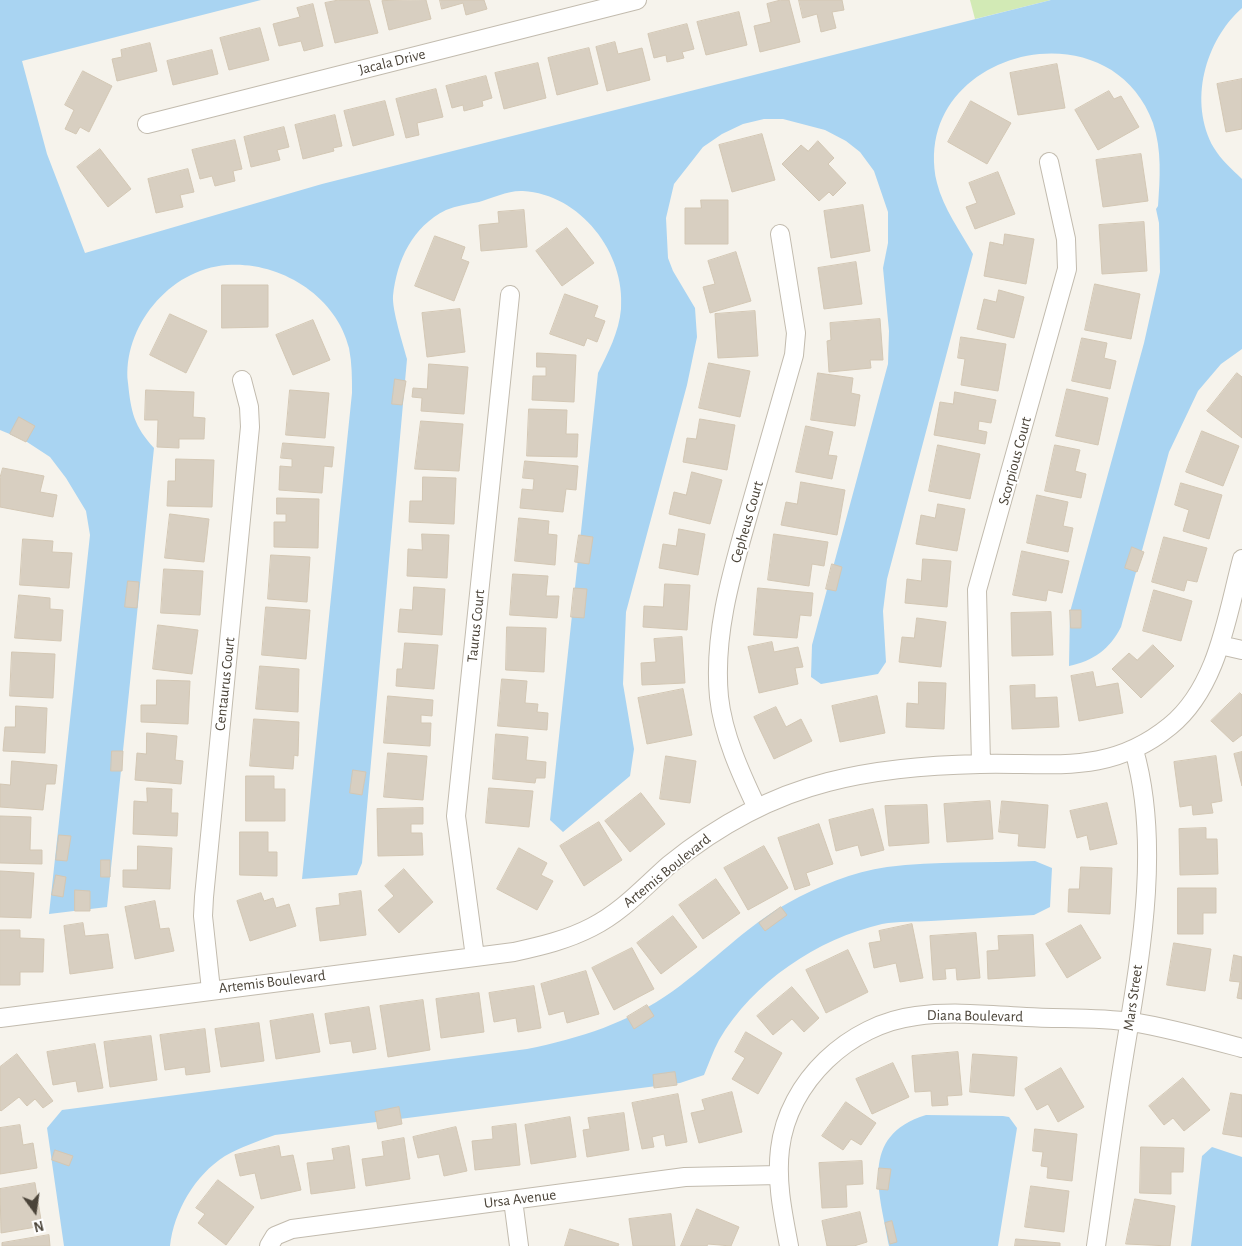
<!DOCTYPE html>
<style>
body{margin:0}
#map{position:relative;width:1242px;height:1246px;overflow:hidden;background:#f6f3ec;font-family:"Alegreya Sans",sans-serif}
canvas{display:block}
.north{position:absolute;left:10px;top:1186px;width:50px;height:50px;-webkit-text-stroke:4px #fff;paint-order:stroke;rotate:166deg;font-size:14px;font-weight:700;line-height:20px;text-align:center;color:#4b4439}
.north::after{content:'';display:block;margin:auto;width:18px;height:22px;background:#4b4439;clip-path:polygon(50% 0,100% 100%,50% 72%,0 100%)}
</style>
<div id="map">
<canvas width="1242" height="1246"></canvas>
<div class="north">N</div>
</div>
<script>
const ctx = document.querySelector('canvas').getContext('2d');
ctx.lineJoin = 'round';
function paint(path, color) { ctx.fillStyle = color; ctx.fill(path, 'evenodd'); }
function trace(path, color, width, dash) { ctx.strokeStyle = color; ctx.lineWidth = width; ctx.lineCap = dash ? 'butt' : 'round'; ctx.setLineDash(dash || []); ctx.stroke(path); }
function label(font, color, halo, rows, align = 'center') {
  ctx.font = font + ' "Alegreya Sans",sans-serif'; ctx.lineWidth = 4; ctx.setLineDash([]); ctx.textBaseline = 'middle'; ctx.strokeStyle = halo; ctx.fillStyle = color; for (const [text, x, y, turn = 0] of rows) {
    ctx.save(); ctx.translate(x, y); ctx.rotate((+turn || 0) * Math.PI / 180); ctx.textAlign = isNaN(turn) ? turn : align; if (halo) ctx.strokeText(text, 0, 0); ctx.fillText(text, 0, 0); ctx.restore();
  }
}
paint(new Path2D(`
 M970,0H1051L975,19Z`), '#d2eab5');
paint(new Path2D(`
 M0,0H261L22,61L47,154L85,253L322,184L1051,0H1242V8C1205,41 1188,102 1214,148C1221,160 1232,169 1242,179V349L1221,364L1198,391L1169,452L1121,627C1110,649 1093,661 1069,666L1070,612L1144,343L1160,272L1159,223L1156,209L1158,206C1160,178 1162,150 1153,123C1108,0 908,53 937,183C943,208 961,232 973,254L887,579L883,611L886,662L878,674L821,684L811,677L812,645L888,364L889,331L883,268L888,243V212L874,171L860,152L846,141L825,130L783,119H764L743,124L722,134L703,147L674,184L666,218L668,258L673,271L695,308L697,337L687,385L626,612L623,684L634,749L630,776L563,832L550,820L598,373C608,353 619,332 621,309C626,253 580,194 523,191C509,190 492,198 479,202C468,204 456,206 446,210C412,227 397,260 393,296C392,310 403,344 407,359L362,863L357,875L302,879L352,393C352,378 352,363 349,348C336,295 279,261 227,265C169,269 122,328 128,383C131,412 134,426 154,448L107,907L49,914L90,535L86,511L66,478L50,457L24,440L0,430Z
 M1035,861L1052,868L1050,907L1034,915C1000,917 966,919 931,921C916,922 898,921 882,924C817,939 753,982 719,1040C713,1051 709,1063 704,1075L680,1083L275,1135C258,1141 241,1147 225,1156C195,1175 174,1211 170,1246H64L47,1128L62,1110L527,1049C581,1038 628,1023 673,991C712,963 746,926 788,903C818,886 853,872 887,867C936,861 986,863 1035,861Z
 M926,1115L1003,1116L1009,1117L1017,1128L998,1246H889C880,1193 858,1136 926,1115Z
 M1212,1147L1242,1157V1246H1191L1202,1156Z`), '#a9d4f2');
const building = new Path2D(`
 M339,0H369L378,33L335,43L325,3Z
 M426,0L431,19L389,30L382,1Z
 M440,0H484L487,9L466,15L463,3L442,9Z
 M781,0H789L800,42L760,52L754,26L771,22L767,4Z
 M799,0H842L844,10L832,12L836,28L821,32L817,14L803,18Z
 M313,4L323,46L304,51L301,41L279,46L273,24L300,17L297,8Z
 M739,12L747,45L706,55L697,22Z
 M687,24L694,49L682,52L684,58L667,62L666,55L654,58L648,34Z
 M260,28L269,60L229,70L220,38Z
 M615,42L618,54L642,48L650,80L607,91L596,47Z
 M150,43L157,71L117,81L112,59L122,57L121,50Z
 M589,48L598,84L557,95L548,58Z
 M212,50L218,74L173,85L167,61Z
 M538,63L546,98L504,109L495,73Z
 M1057,64L1065,108L1018,115L1010,73Z
 M83,71L112,86L89,132L80,127L76,134L65,129L74,110L65,105Z
 M486,76L492,98L482,101L483,106L464,111L463,105L452,108L446,86Z
 M1242,79V129L1226,132L1217,84Z
 M436,89L443,117L417,123L419,135L406,138L396,99Z
 M1109,91L1114,99L1121,96L1139,127L1098,150L1075,110Z
 M385,101L394,135L353,146L344,111Z
 M971,101L1011,123L987,164L948,142Z
 M335,115L342,146L333,148L334,151L303,159L295,125Z
 M284,127L289,147L277,150L280,160L251,167L244,137Z
 M762,134L775,180L732,192L719,145Z
 M235,140L242,169L233,171L235,181L215,186L212,176L200,179L192,150Z
 M818,141L834,158L828,164L846,183L833,196L829,192L819,201L782,164L801,145L808,151Z
 M100,149L131,189L108,207L77,167Z
 M1141,154L1148,201L1103,207L1096,160Z
 M188,169L194,192L180,195L183,207L156,213L148,179Z
 M998,172L1015,214L975,229L966,207L977,203L969,183Z
 M701,200H728V244H685V208H701Z
 M863,205L870,251L831,258L824,211Z
 M524,210L527,247L481,251L479,225L499,223L498,212Z
 M1144,222L1147,271L1102,274L1099,225Z
 M567,228L594,263L562,286L536,251Z
 M1005,234L1034,239L1026,284L984,276L990,242L1003,245Z
 M435,236L465,247L461,259L469,262L454,301L415,286Z
 M736,252L751,301L710,313L703,287L715,284L708,261Z
 M856,262L862,304L824,309L818,268Z
 M1095,284L1140,294L1131,339L1085,330Z
 M222,285H268V327L222,328Z
 M999,290L1024,297L1014,338L977,329L984,299L996,302Z
 M565,294L598,306L594,317L605,321L597,342L587,338L584,346L550,334Z
 M460,309L465,352L427,357L422,313Z
 M755,311L758,356L718,358L715,314Z
 M170,314L207,331L186,373L150,355Z
 M880,319L883,360H870L871,368L829,372L827,341L831,340L830,323Z
 M313,320L330,360L293,375L276,335Z
 M961,337L1006,344L998,391L961,385L965,359L958,358Z
 M1082,338L1107,343L1104,358L1116,361L1110,389L1072,381Z
 M537,353L576,355L574,402L532,400L533,376H546V367H537Z
 M709,363L750,371L740,417L699,408Z
 M429,364L468,367L464,414L421,411L422,398L412,397L413,388L427,389Z
 M818,373L853,378L851,393L860,395L855,426L811,420Z
 M1237,373L1242,377V438L1207,411Z
 M395,379L406,381L402,405L392,404Z
 M1067,389L1108,398L1098,445L1056,436Z
 M146,390L194,392L193,417L205,418L204,439H179V448L157,447L158,420H145Z
 M290,390L329,393L325,438L286,435Z
 M955,392L996,400L991,423L979,421L978,430L987,432L985,444L934,435L940,402L953,404Z
 M529,409L567,410L566,434H578L577,457L527,456Z
 M19,417L35,426L26,442L10,434Z
 M700,419L735,425L727,470L683,462L687,438L696,439Z
 M421,421L463,424L459,471L415,469Z
 M806,426L833,432L828,455L837,456L832,479L796,472Z
 M1202,431L1239,446L1223,486L1186,472Z
 M283,443L334,447L332,467L324,466L322,493L279,490L280,466L292,467V459L281,458Z
 M938,445L980,454L970,499L929,491Z
 M1055,445L1080,450L1075,471L1086,474L1081,498L1045,491Z
 M176,459L214,460L212,507L167,506L168,481H175Z
 M525,461L578,466L576,490L566,489L563,512L520,508L522,489L533,490L534,479L523,478Z
 M3,468L44,476L40,492L57,495L53,517L0,507V478Z
 M692,472L722,480L710,524L669,514L674,492L686,495Z
 M423,477L456,478L454,524L409,522L410,501H422Z
 M801,482L845,490L837,535L781,525L786,502L797,504Z
 M1181,483L1222,495L1209,539L1183,531L1189,510L1175,505Z
 M1037,495L1068,502L1063,526L1073,528L1068,552L1027,543Z
 M277,498L319,499L318,548L274,547V522H286V514H277Z
 M938,504L965,509L957,551L916,544L921,515L935,518Z
 M170,514L209,519L204,562L165,558Z
 M519,518L549,521L548,534L557,535L555,565L515,561Z
 M679,529L705,534L698,575L659,568L663,544L676,546Z
 M422,534L449,535L447,578L407,576L408,549L422,550Z
 M774,534L828,542L824,566L812,564L809,586L768,580Z
 M579,535L593,537L589,564L575,562Z
 M1164,537L1207,548L1197,582L1187,580L1184,591L1152,582Z
 M23,539L53,541L52,552L72,553L69,588L20,585Z
 M1132,547L1144,552L1137,572L1125,568Z
 M1022,551L1069,561L1062,593L1048,590L1046,601L1013,595Z
 M271,555L310,557L307,602L268,599Z
 M923,559L951,561L947,607L905,603L907,579L921,581Z
 M832,564L842,567L836,591L826,589Z
 M164,569L203,571L200,615L161,613Z
 M513,574L548,576L546,596H559L557,618L510,615Z
 M128,581L139,582L137,608L125,607Z
 M665,584L690,585L687,630L643,627L644,606L663,607Z
 M414,587L445,589L442,635L398,632L400,609L412,610Z
 M574,588L587,589L584,618L571,617Z
 M758,588L813,593L811,616L800,615L797,638L754,635Z
 M1154,590L1192,601L1181,641L1143,631Z
 M19,595L50,598V609L63,610L61,641L15,638Z
 M266,607L310,610L306,659L262,655Z
 M1070,610H1081V628H1071Z
 M1051,612L1053,655L1012,656L1011,613Z
 M917,618L946,622L941,667L899,662L902,637L914,638Z
 M158,625L198,630L192,674L153,669Z
 M507,627L546,628L544,672L506,670Z
 M682,637L685,683L642,685L641,663L656,662L654,639Z
 M772,642L774,652L798,647L803,667L795,668L798,684L759,693L748,647Z
 M405,643L438,645L434,689L396,686L397,669H402Z
 M1153,645L1174,666L1141,698L1112,669L1129,653L1137,660Z
 M12,652L55,654L53,698L10,696Z
 M260,666L299,669L298,712L256,709Z
 M1093,672L1096,687L1118,683L1123,713L1079,721L1071,676Z
 M502,679L527,681L525,703L538,704L537,712L548,713L547,730L498,726Z
 M157,680L190,681L188,724L141,722V705H156Z
 M919,682L946,683L944,729L906,727L907,703L918,704Z
 M1035,685V698L1057,697L1059,727L1012,729L1010,686Z
 M683,689L692,735L647,744L638,698Z
 M1240,693L1242,695V735L1233,742L1211,721Z
 M388,696L433,700L432,716L421,715V723H431L430,746L384,743Z
 M877,696L885,733L840,742L832,706Z
 M16,706L47,708L45,753L3,751L5,727H15Z
 M776,707L786,727L801,719L812,741L774,759L754,717Z
 M254,719L299,722L298,756L294,755L293,769L250,766Z
 M147,733L177,736L175,760L183,761L181,784L135,780L137,753L146,754Z
 M496,734L528,737L526,760L546,762L545,778H536L535,783L493,779Z
 M112,751H123L122,771H111Z
 M1242,752V786L1234,754Z
 M388,753L427,756L423,800L384,797Z
 M666,756L696,761L690,803L660,799Z
 M1216,756L1222,801L1211,803L1213,813L1193,815L1192,805L1180,807L1174,762Z
 M12,761L57,765L55,784H46L43,810L0,807V784L10,785Z
 M353,770L366,772L362,795L350,793Z
 M246,776H274V789H285V821H246Z
 M147,788L172,789L171,813H178L177,836L133,834L134,801L147,802Z
 M489,788L533,791L529,827L486,823Z
 M641,793L665,824L630,852L605,821Z
 M990,801L993,839L947,842L944,804Z
 M1002,801L1048,805L1045,848L1018,846L1019,834L999,832Z
 M1107,803L1117,844L1090,850L1087,835L1077,838L1070,811Z
 M927,805L929,843L889,846L885,806Z
 M423,808V824H411V833H422L423,855L378,856L377,809Z
 M873,809L884,850L861,856L858,845L836,851L829,820Z
 M0,816L31,817L30,850H42V864L0,863Z
 M599,822L622,860L584,886L560,846Z
 M819,824L833,864L806,873L810,885L795,890L778,838Z
 M1206,828V839H1217L1218,874L1180,875L1179,829Z
 M240,832H268V852H277V876L240,875Z
 M59,835L71,836L67,861L56,860Z
 M138,846L172,848L170,889L123,887V870H137Z
 M764,846L788,888L748,910L724,868Z
 M519,848L547,863L541,875L553,881L537,910L497,889Z
 M101,860H110V877H101Z
 M1081,867L1112,868L1110,914L1068,912L1069,889H1079Z
 M404,869L433,902L399,933L378,910L394,896L385,886Z
 M0,871L34,873L31,918L0,917Z
 M56,875L66,877L63,897L52,895Z
 M716,879L740,913L703,939L679,905Z
 M1178,888H1216V913H1203V934H1178Z
 M75,890L90,891V911H75Z
 M361,891L366,935L320,941L316,908L340,905L339,894Z
 M261,893L264,901L273,898L276,908L289,904L296,926L250,941L237,901Z
 M155,901L160,929L169,928L174,951L135,959L125,907Z
 M781,907L787,915L765,931L759,923Z
 M673,916L697,947L661,974L637,943Z
 M83,923L85,936L108,934L113,968L70,974L64,926Z
 M912,924L923,978L900,982L896,963L874,968L869,943L881,941L879,931Z
 M1081,925L1101,958L1067,978L1046,944Z
 M0,930H20V938L44,939L43,972H20V985H0Z
 M976,933L980,978L957,980L956,968L945,969L946,979L933,980L930,936Z
 M1033,935L1035,976L988,979L987,951L999,950L998,936Z
 M1174,943L1211,949L1205,991L1167,985Z
 M632,948L654,989L614,1010L592,968Z
 M848,950L868,992L826,1013L806,970Z
 M1234,955L1242,957V999L1237,998L1240,982L1230,981Z
 M586,971L599,1014L567,1023L564,1011L549,1015L541,984Z
 M534,986L541,1028L518,1032L516,1018L494,1022L489,993Z
 M792,987L819,1018L804,1032L792,1019L773,1035L757,1016Z
 M479,993L484,1032L441,1038L436,999Z
 M423,1000L430,1050L388,1057L380,1006Z
 M647,1005L654,1016L634,1029L627,1017Z
 M369,1007L376,1049L353,1053L351,1041L330,1044L325,1014Z
 M313,1014L320,1052L276,1059L270,1021Z
 M259,1023L264,1061L221,1067L215,1029Z
 M205,1029L210,1072L186,1075L185,1067L165,1070L160,1035Z
 M746,1032L782,1053L758,1094L732,1079L745,1058L735,1052Z
 M151,1036L157,1080L110,1087L104,1042Z
 M95,1044L103,1088L78,1092L76,1081L53,1085L47,1052Z
 M958,1052L962,1095L947,1096L948,1105L932,1106L931,1091L915,1092L912,1056Z
 M17,1054L53,1101L43,1108L35,1099L27,1106L19,1097L1,1111L0,1110V1067Z
 M973,1054L1017,1057L1014,1096L970,1092Z
 M893,1063L909,1097L872,1114L856,1079Z
 M1061,1068L1084,1107L1058,1122L1048,1104L1037,1110L1025,1089Z
 M675,1072L677,1085L654,1088L653,1075Z
 M1183,1078L1210,1110L1184,1131L1173,1118L1164,1125L1149,1106Z
 M732,1092L742,1132L699,1143L691,1113L705,1110L702,1100Z
 M1231,1093L1242,1095V1137L1223,1134Z
 M678,1094L687,1142L666,1146L664,1134L652,1137L654,1147L642,1149L632,1103Z
 M846,1102L876,1123L861,1145L851,1139L843,1150L822,1136Z
 M399,1107L402,1124L378,1129L375,1112Z
 M624,1113L629,1150L587,1157L583,1130L590,1129L588,1118Z
 M570,1117L576,1157L531,1164L525,1125Z
 M516,1124L520,1165L475,1170L472,1141L493,1139L492,1127Z
 M20,1125L23,1145L33,1143L37,1168L0,1174V1128Z
 M456,1127L467,1171L444,1176L439,1154L418,1158L413,1137Z
 M1035,1129L1077,1134L1072,1181L1047,1178L1048,1167L1041,1166L1043,1152L1033,1151Z
 M404,1138L410,1179L366,1186L362,1159L384,1156L382,1142Z
 M279,1146L281,1157L293,1155L301,1190L261,1199L255,1173L240,1176L235,1155Z
 M349,1146L355,1188L311,1194L307,1163L334,1160L332,1149Z
 M1141,1147L1184,1148L1183,1172H1171V1194L1140,1193Z
 M55,1150L73,1156L69,1166L52,1160Z
 M862,1161L863,1184L846,1185L847,1207L822,1208L819,1163Z
 M879,1168L891,1169L888,1190L877,1189Z
 M218,1180L254,1207L226,1245L198,1223L205,1214L196,1208Z
 M35,1183L42,1226L1,1233L0,1189Z
 M1031,1186L1069,1191L1064,1232L1025,1227Z
 M1135,1199L1175,1206L1170,1246L1126,1244Z
 M697,1209L739,1227L731,1246L708,1244L707,1246H681Z
 M860,1212L867,1242L854,1246H827L822,1221Z
 M671,1214L675,1246H633L629,1219Z
 M892,1221L897,1242L890,1244L885,1223Z
 M570,1229L619,1244L618,1246H565Z
 M49,1235L50,1246H2V1243Z
 M1016,1239L1060,1243V1246H1015Z`);
paint(building, '#d8cfc1');
trace(building, '#d3c7b4', 1);
const street = new Path2D(`
 M147,124L637,0
 M1220,645L1242,650
 M981,764L977,590L1067,269L1066,239L1049,162
 M757,808C741,774 723,735 719,697C713,634 732,572 749,512C764,460 779,408 794,355L796,333L780,234
 M475,957L456,816L510,295
 M211,990L203,916L204,897L250,427L249,407L242,380
 M0,1018L514,952C541,946 567,940 592,927C622,912 644,887 669,865C716,827 769,797 828,782C878,769 929,765 980,764C1052,762 1109,776 1170,726C1218,687 1227,615 1242,559
 M513,1200L519,1246
 M269,1246L275,1236L292,1229L685,1177L779,1175
 M789,1246C783,1214 776,1182 780,1149C788,1081 850,1024 916,1016C952,1011 990,1015 1026,1017C1061,1019 1097,1017 1132,1022C1169,1028 1205,1038 1242,1048
 M1096,1246C1105,1185 1113,1123 1123,1062C1139,963 1162,848 1134,750`);
trace(street, '#c2bbae', 20);
trace(street, '#fff', 18);
label('15px', '#4b4439', '#fff', [
 ["Jacala Drive",392,62,-14],
 ["Scorpious Court",1015,461,-75],
 ["Cepheus Court",747,522,-74],
 ["Taurus Court",476,626,-84],
 ["Centaurus Court",225,684,-84],
 ["Artemis Boulevard",667,871,-39],
 ["Artemis Boulevard",272,982,-7],
 ["Mars Street",1133,998,-82],
 ["Diana Boulevard",975,1016,1],
 ["Ursa Avenue",520,1199,-7]
]);
</script>
